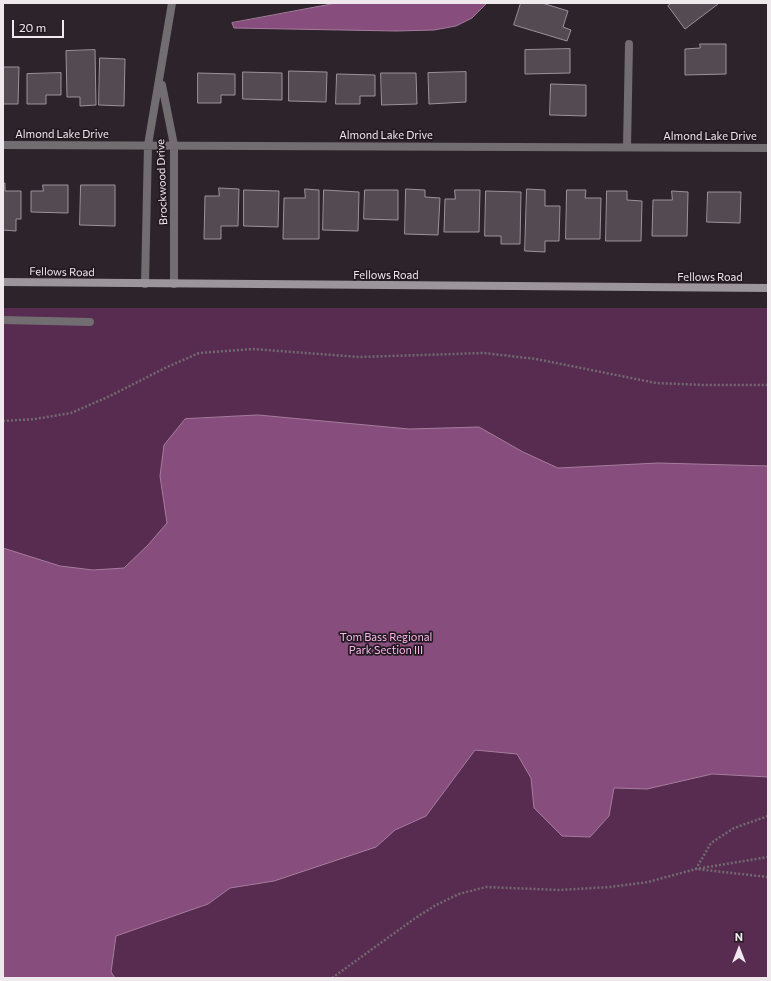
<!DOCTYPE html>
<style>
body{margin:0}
#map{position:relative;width:771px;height:981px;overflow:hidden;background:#2d242b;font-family:Commissioner,sans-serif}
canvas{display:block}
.frame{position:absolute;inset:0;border:4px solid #efe9ed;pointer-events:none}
.north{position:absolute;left:719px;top:929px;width:40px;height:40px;-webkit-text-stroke:3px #231a21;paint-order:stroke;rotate:0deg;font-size:11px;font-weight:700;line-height:16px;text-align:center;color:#efe9ed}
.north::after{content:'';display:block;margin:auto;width:14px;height:18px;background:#efe9ed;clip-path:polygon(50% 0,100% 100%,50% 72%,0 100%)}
.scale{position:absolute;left:12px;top:20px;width:52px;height:18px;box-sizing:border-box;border:2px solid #efe9ed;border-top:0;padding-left:5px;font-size:12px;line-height:14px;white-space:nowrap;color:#efe9ed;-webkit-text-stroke:3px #231a21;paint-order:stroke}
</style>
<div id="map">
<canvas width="771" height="981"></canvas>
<div class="frame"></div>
<div class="north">N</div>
<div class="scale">20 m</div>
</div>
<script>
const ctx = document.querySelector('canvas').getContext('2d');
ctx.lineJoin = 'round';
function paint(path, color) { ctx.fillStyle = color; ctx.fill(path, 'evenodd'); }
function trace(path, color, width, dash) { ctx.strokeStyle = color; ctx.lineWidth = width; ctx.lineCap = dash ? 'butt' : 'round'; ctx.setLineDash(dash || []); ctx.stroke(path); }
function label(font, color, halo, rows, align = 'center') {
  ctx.font = font + ' Commissioner,sans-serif'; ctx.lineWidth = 3.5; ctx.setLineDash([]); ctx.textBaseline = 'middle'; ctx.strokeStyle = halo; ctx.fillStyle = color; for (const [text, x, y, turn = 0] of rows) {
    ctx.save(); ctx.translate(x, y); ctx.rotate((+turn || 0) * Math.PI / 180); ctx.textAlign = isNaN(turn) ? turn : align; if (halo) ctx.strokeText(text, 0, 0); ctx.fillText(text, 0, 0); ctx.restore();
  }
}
paint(new Path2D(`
 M3,308H768V978H3Z`), '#572c50');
const water = new Path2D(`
 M337,3H487L472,18L456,26L434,30L396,31L234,28L232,23Z
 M258,415L409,429L479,427L523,452L558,468L658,463L768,466V777L712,774L647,789L614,788L609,816L590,837L562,836L534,808L531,778L517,754L475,750L426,816L395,830L376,847L274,881L230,888L208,904L116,936L111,972L115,978H3V548L60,566L93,570L124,568L148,545L167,523L160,476L164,445L185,419Z`);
paint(water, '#874d7c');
trace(water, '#a67c9e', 1);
const building = new Path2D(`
 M521,3H542L568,11L563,27L571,30L567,41L514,25Z
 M672,3H717L718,4L685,29L668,6Z
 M700,44H726V74L685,75V49L700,48Z
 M570,49V73L525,74V50Z
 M95,50L96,105L80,106V97H67L66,51Z
 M100,58L125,59L124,106L99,105Z
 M3,67H19L18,104H3Z
 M289,71L327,72L326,102L289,101Z
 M243,72L282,73V100L243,99Z
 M466,72V102L429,104L428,73Z
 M61,73V95H46V104H27V74Z
 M198,73L235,74V95H221V103H198Z
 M381,73H416L417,104L382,105Z
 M337,74L375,75V96H360V104H336Z
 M551,84L586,85V116L550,115Z
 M3,183H5V191H21V219H16V231L3,230Z
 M43,185H68V213L31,212V191H43Z
 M81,185H115V226L80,225Z
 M219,188L239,189L238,226H221V239H204L205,196H219Z
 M305,189L319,190V239H283L284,198H305Z
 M406,189L425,190V197L440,198L438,235L405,234Z
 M527,189L545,190V206H560L559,241H545V252L525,251Z
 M244,190L279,191L278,227L244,226Z
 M324,190L359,192L358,231L323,230Z
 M365,190H398V220L364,219Z
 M455,190H480L479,232H444L445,199H455Z
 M567,190H586L585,198H601L600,239H566Z
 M486,191L521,192L520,244H501V236H485Z
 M607,191H627V200L642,201L641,241H606Z
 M672,191L688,192L687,236H652L653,200H672Z
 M708,192H741L740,223L707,222Z`);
paint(building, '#544a52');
trace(building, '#9d929b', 1);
trace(new Path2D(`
 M3,421L35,419L71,413L110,396L165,368L199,353L253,349L359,357L484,353L536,359L656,383L704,385H768
 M768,816L734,828L711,843L696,869L768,877
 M332,978L414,919L436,905L459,894L486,887L559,890L610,887L648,882L696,869L768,857`), '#726a70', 2.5, [2, 2]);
trace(new Path2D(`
 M3,320L90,322`), '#726d71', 8);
trace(new Path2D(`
 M162,85L174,145V284
 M3,145L768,148
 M627,147L629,44
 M145,284L148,145L172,3`), '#726d71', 8);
trace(new Path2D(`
 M3,282L768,288`), '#9c959b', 8);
label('11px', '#efe9ed', '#231a21', [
 ["Almond Lake Drive",62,134],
 ["Almond Lake Drive",386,135],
 ["Almond Lake Drive",710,136],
 ["Brockwood Drive",162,182,-92],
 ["Fellows Road",62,272,1],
 ["Fellows Road",386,275],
 ["Fellows Road",710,277]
]);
label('11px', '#fdb9ef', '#231a21', [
 ["Tom Bass Regional",386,637],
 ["Park Section III",386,650]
]);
</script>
